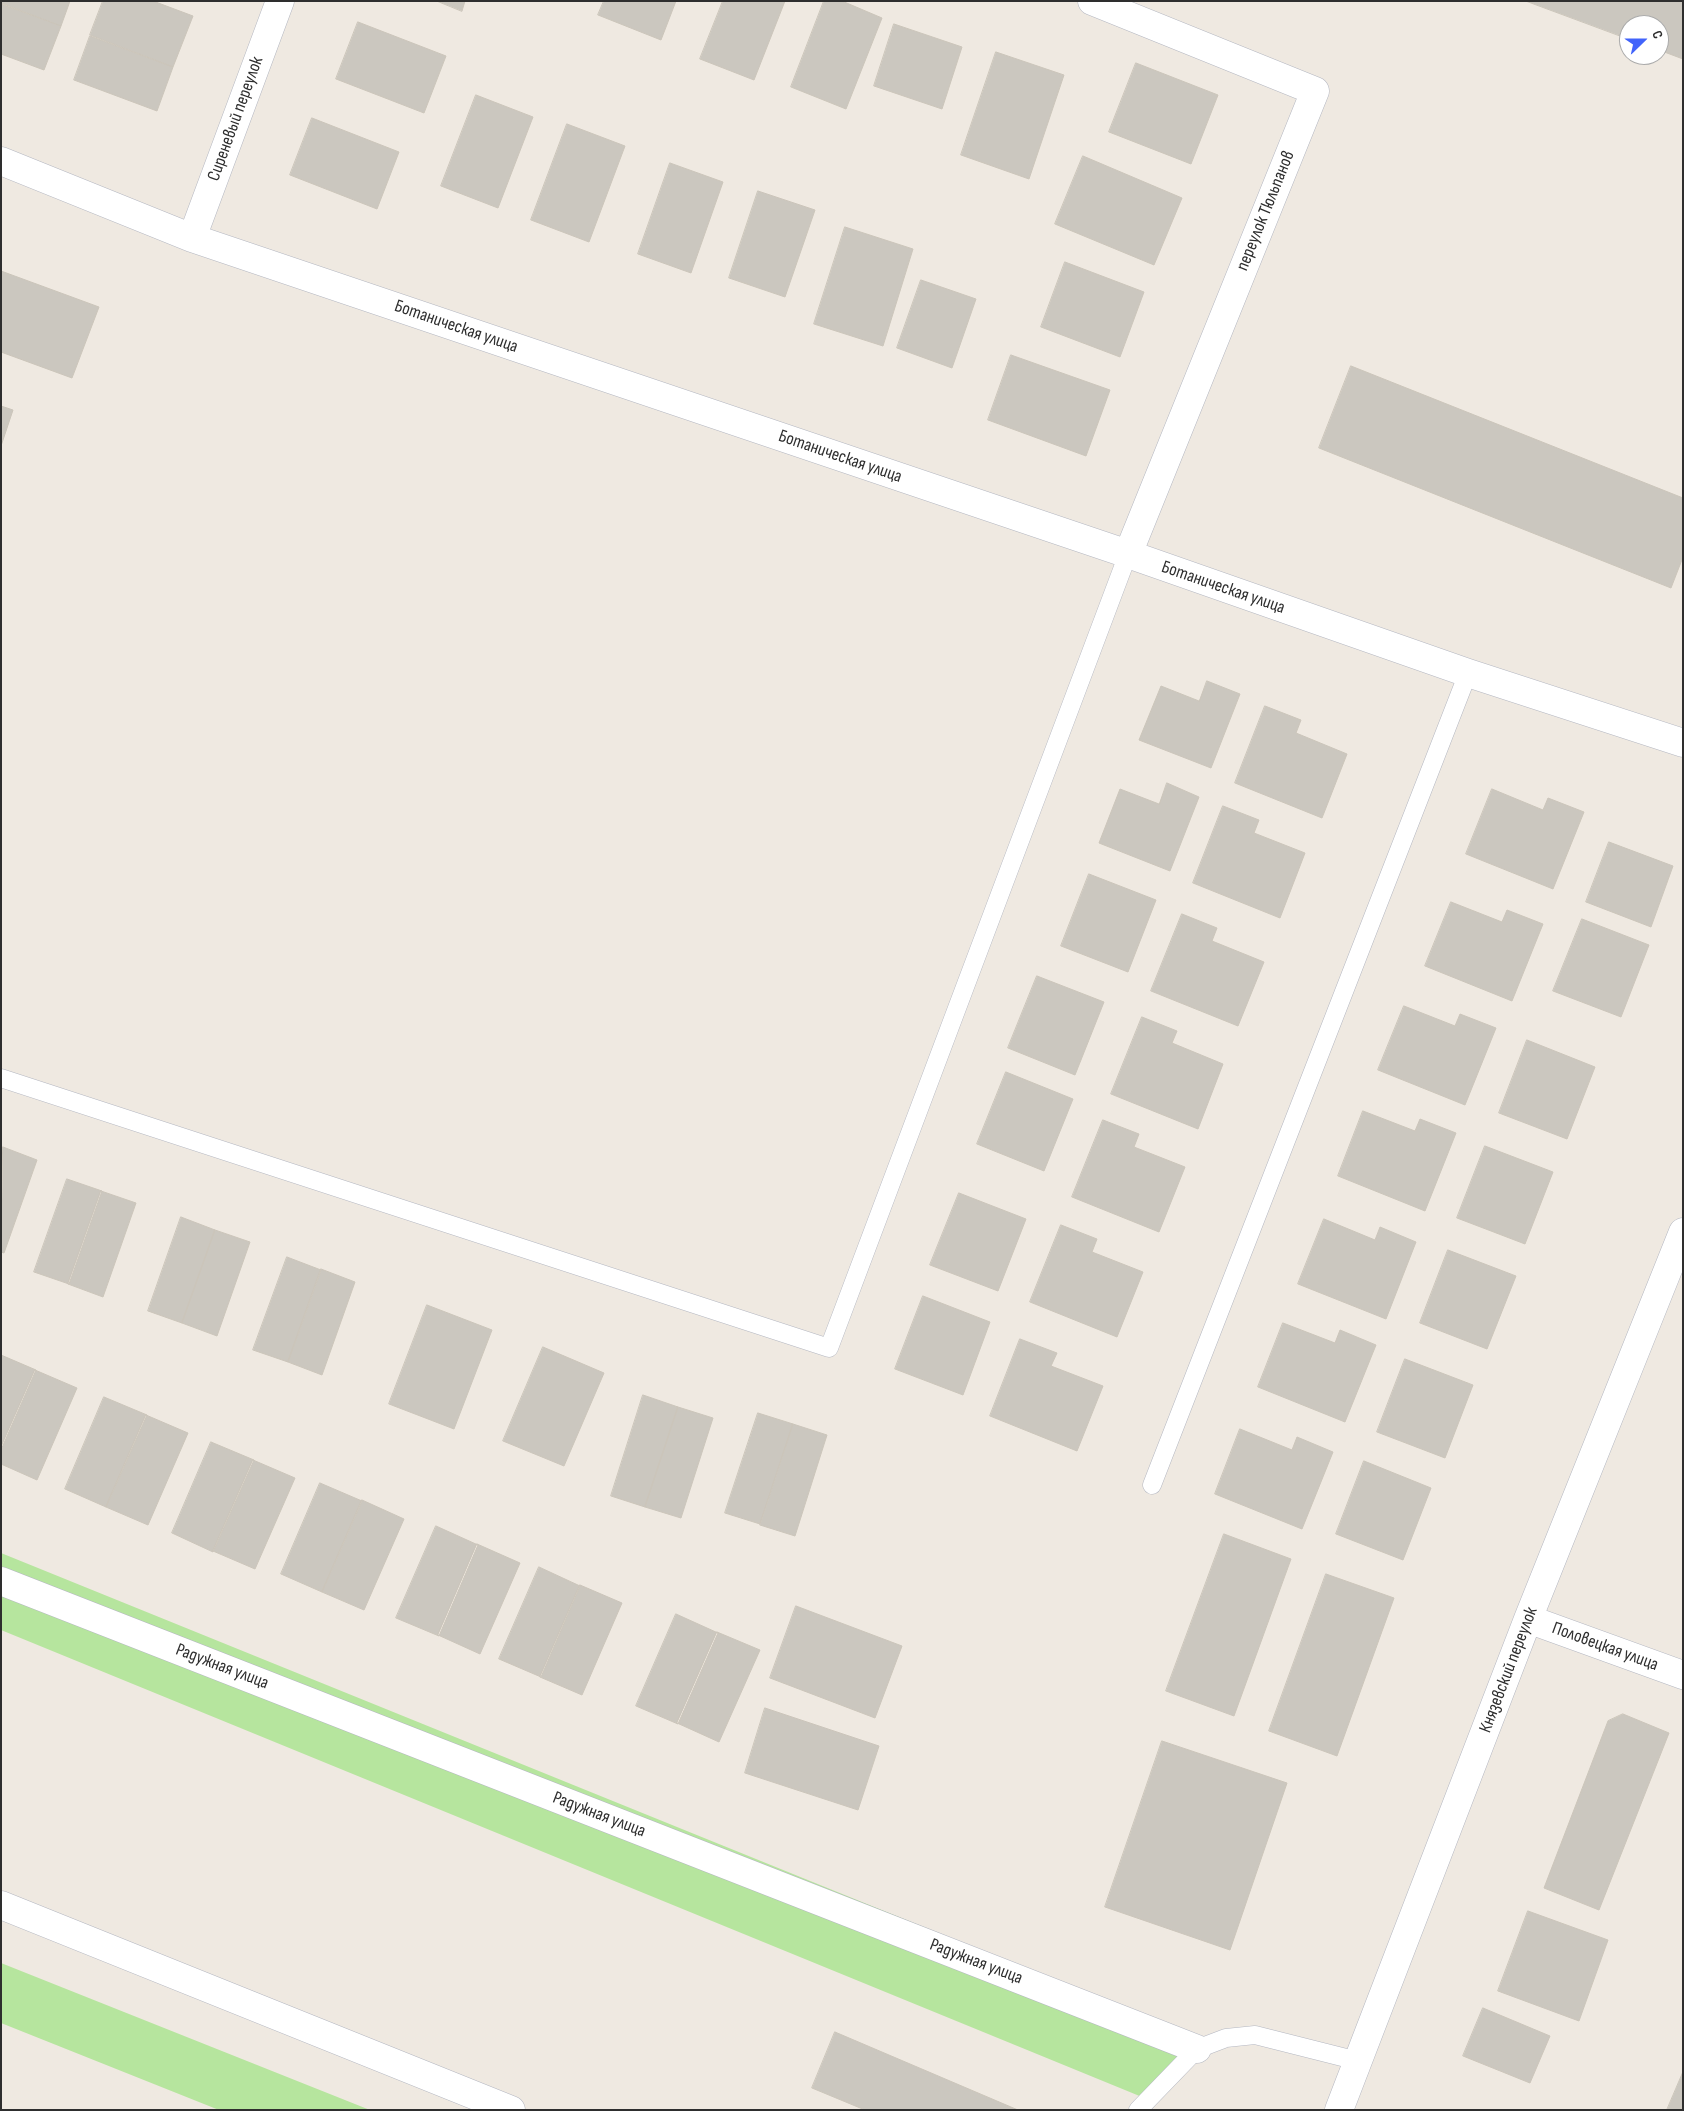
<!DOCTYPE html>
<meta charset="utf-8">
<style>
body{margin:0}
#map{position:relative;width:1684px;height:2111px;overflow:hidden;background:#efe9e1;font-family:"Sofia Sans Condensed",sans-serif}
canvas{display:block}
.frame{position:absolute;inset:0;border:2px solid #2e2e2e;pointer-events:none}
.north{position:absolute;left:1619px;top:15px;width:50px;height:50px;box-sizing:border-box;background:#fff;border:1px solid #ababab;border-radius:50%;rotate:68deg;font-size:14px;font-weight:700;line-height:20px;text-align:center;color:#2e2e2e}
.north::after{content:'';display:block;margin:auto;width:18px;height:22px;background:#4264fb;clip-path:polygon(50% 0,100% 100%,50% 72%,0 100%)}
</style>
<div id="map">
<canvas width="1684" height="2111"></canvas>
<div class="frame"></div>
<div class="north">С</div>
</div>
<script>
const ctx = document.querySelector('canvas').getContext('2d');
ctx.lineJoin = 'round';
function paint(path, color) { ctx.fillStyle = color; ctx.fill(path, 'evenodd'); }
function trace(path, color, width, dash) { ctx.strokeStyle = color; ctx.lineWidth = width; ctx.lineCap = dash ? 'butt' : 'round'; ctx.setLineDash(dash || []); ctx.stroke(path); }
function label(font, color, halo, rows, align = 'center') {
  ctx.font = font + ' "Sofia Sans Condensed",sans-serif'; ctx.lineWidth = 5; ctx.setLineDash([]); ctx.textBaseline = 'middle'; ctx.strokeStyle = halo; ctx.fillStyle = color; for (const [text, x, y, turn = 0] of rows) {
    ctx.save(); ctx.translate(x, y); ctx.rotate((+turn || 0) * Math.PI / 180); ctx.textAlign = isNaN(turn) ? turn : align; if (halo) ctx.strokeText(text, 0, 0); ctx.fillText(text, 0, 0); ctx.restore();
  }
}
paint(new Path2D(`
 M1,1553L1168,2026L1184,2052L1142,2097L1,1630Z
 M1,1963L370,2110H219L1,2023Z`), '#b6e59e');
const building = new Path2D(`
 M1,1H70L61,26L1,3Z
 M103,1H153L193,16L173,67L90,35Z
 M437,1H465L462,11Z
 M604,1H676L661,40L598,15Z
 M723,1H785L754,80L700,59Z
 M824,1H842L882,18L846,109L791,87Z
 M1526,1H1683V59L1659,50V25H1629V39Z
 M1,4L61,26L44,70L1,54Z
 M358,22L446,56L424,113L336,79Z
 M894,24L962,47L942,109L874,86Z
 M90,36L173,67L157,111L74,80Z
 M996,52L1064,75L1029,179L961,155Z
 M1136,63L1218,95L1191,164L1109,132Z
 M476,95L533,117L498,208L441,186Z
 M312,118L399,152L377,209L290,175Z
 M567,124L625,146L589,242L531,220Z
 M1083,156L1182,198L1154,265L1055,224Z
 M670,163L723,182L691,273L638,254Z
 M758,191L815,210L785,297L729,278Z
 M845,227L913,249L883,346L814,324Z
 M1065,262L1144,292L1120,357L1041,327Z
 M1,271L99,307L72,378L1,352Z
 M921,280L976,299L952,368L897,348Z
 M1011,355L1110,390L1086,456L988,420Z
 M1351,366L1683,498V557L1671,588L1319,448Z
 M1,406L13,410L1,446Z
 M1207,681L1240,694L1211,768L1139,740L1161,686L1199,701Z
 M1265,706L1301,720L1296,733L1347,754L1322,818L1235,783Z
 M1167,783L1199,797L1170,871L1099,843L1120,789L1159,804Z
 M1492,789L1543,810L1548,798L1584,812L1553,889L1466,854Z
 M1223,806L1259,820L1254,833L1305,853L1280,918L1193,883Z
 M1609,842L1673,866L1651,927L1586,902Z
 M1089,874L1156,900L1128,972L1061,946Z
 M1451,902L1502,922L1507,910L1543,924L1512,1001L1425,966Z
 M1182,914L1217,928L1212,941L1264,962L1238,1026L1151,991Z
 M1582,919L1649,945L1621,1017L1553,991Z
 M1037,976L1104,1002L1075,1075L1008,1048Z
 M1404,1006L1455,1026L1460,1014L1496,1028L1465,1105L1378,1070Z
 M1142,1017L1177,1031L1172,1043L1223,1064L1198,1129L1111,1094Z
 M1527,1040L1595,1067L1567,1139L1499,1113Z
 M1006,1072L1073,1099L1044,1171L977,1144Z
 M1363,1111L1415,1131L1420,1119L1456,1133L1425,1211L1338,1176Z
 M1103,1120L1139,1134L1134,1147L1185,1167L1159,1232L1072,1197Z
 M1485,1146L1553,1172L1525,1244L1457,1218Z
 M3,1147L37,1160L4,1253L1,1252Z
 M67,1179L102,1191L69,1284L34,1272Z
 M101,1191L136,1203L103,1297L68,1284Z
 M959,1193L1026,1219L998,1291L930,1265Z
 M181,1217L215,1230L182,1323L148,1311Z
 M1324,1219L1375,1240L1380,1227L1416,1242L1386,1319L1298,1284Z
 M1061,1225L1097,1239L1092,1252L1143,1272L1117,1337L1030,1302Z
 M215,1230L250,1242L217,1336L182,1323Z
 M1448,1250L1516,1276L1487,1349L1420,1323Z
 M287,1257L321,1270L288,1362L253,1350Z
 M321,1269L355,1282L322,1375L288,1362Z
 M923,1296L990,1322L963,1395L895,1369Z
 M427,1305L492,1330L454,1429L389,1404Z
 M1283,1323L1335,1343L1340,1330L1376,1345L1345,1422L1258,1387Z
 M1020,1339L1057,1353L1051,1366L1103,1386L1077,1451L990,1416Z
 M543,1347L604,1373L564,1466L503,1441Z
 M1,1355L36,1370L1,1450Z
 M1405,1359L1473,1385L1445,1458L1377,1432Z
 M35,1370L77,1388L37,1480L1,1464V1447Z
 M643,1395L678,1407L645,1507L611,1496Z
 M104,1397L147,1415L106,1507L65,1489Z
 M678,1407L713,1418L681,1518L645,1507Z
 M758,1413L793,1424L760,1524L725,1513Z
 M146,1415L188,1433L148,1525L106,1507Z
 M793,1424L827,1435L795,1536L760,1525Z
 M1240,1429L1292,1450L1297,1437L1333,1452L1302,1529L1215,1494Z
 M211,1442L254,1460L213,1552L172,1533Z
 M253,1460L295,1478L255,1569L213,1551Z
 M1364,1461L1431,1488L1403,1560L1336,1534Z
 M320,1483L362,1501L322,1592L281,1574Z
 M362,1500L404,1519L364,1610L322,1592Z
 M436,1526L478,1545L439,1636L396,1618Z
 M1224,1534L1291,1559L1234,1716L1166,1691Z
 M477,1544L520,1563L480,1654L438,1635Z
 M539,1567L580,1586L541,1677L499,1659Z
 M1326,1574L1394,1598L1337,1756L1269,1731Z
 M580,1585L622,1603L582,1695L540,1677Z
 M796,1606L902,1646L875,1718L770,1678Z
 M676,1614L718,1633L678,1724L636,1706Z
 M717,1632L760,1650L719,1742L677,1723Z
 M765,1708L879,1746L858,1810L745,1773Z
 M1623,1714L1669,1733L1599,1910L1544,1888L1608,1721Z
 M1162,1741L1287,1783L1230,1950L1105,1907Z
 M1528,1911L1608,1940L1579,2021L1498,1991Z
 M1483,2008L1550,2036L1530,2083L1463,2056Z
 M835,2032L1018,2110H865L812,2088Z
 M1683,2072V2110H1667Z`);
paint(building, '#cbc7bf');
trace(building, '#cbc5ba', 1);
const service = new Path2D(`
 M1,1078L829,1348L1128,554
 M1152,1485L1468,673
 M1138,2110L1197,2049L1226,2038L1255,2035L1358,2061`);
const minor = new Path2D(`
 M1092,1L1315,91L1128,554
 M1,161L192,238L1128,554L1468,673L1683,743
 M192,238L280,1
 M1,1581L1197,2049
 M1528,1619L1683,1675
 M1339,2110L1528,1619L1683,1232`);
const tertiary = new Path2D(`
 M1,1905L511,2110`);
trace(service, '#b4b7c1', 19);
trace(minor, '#b4b7c1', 29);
trace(tertiary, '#b4b7c1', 29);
trace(service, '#fff', 18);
trace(minor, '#fff', 28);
trace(tertiary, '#fff', 28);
label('18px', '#2e2e2e', '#fff', [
 ["Сиреневый переулок",236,119,-70],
 ["переулок Тюльпанов",1266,211,-68],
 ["Ботаническая улица",456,327,19],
 ["Ботаническая улица",840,457,19],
 ["Ботаническая улица",1223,588,19],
 ["Половецкая улица",1605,1647,20],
 ["Радужная улица",222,1667,21],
 ["Князевский переулок",1509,1670,-69],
 ["Радужная улица",599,1815,21],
 ["Радужная улица",976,1962,21]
]);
</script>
